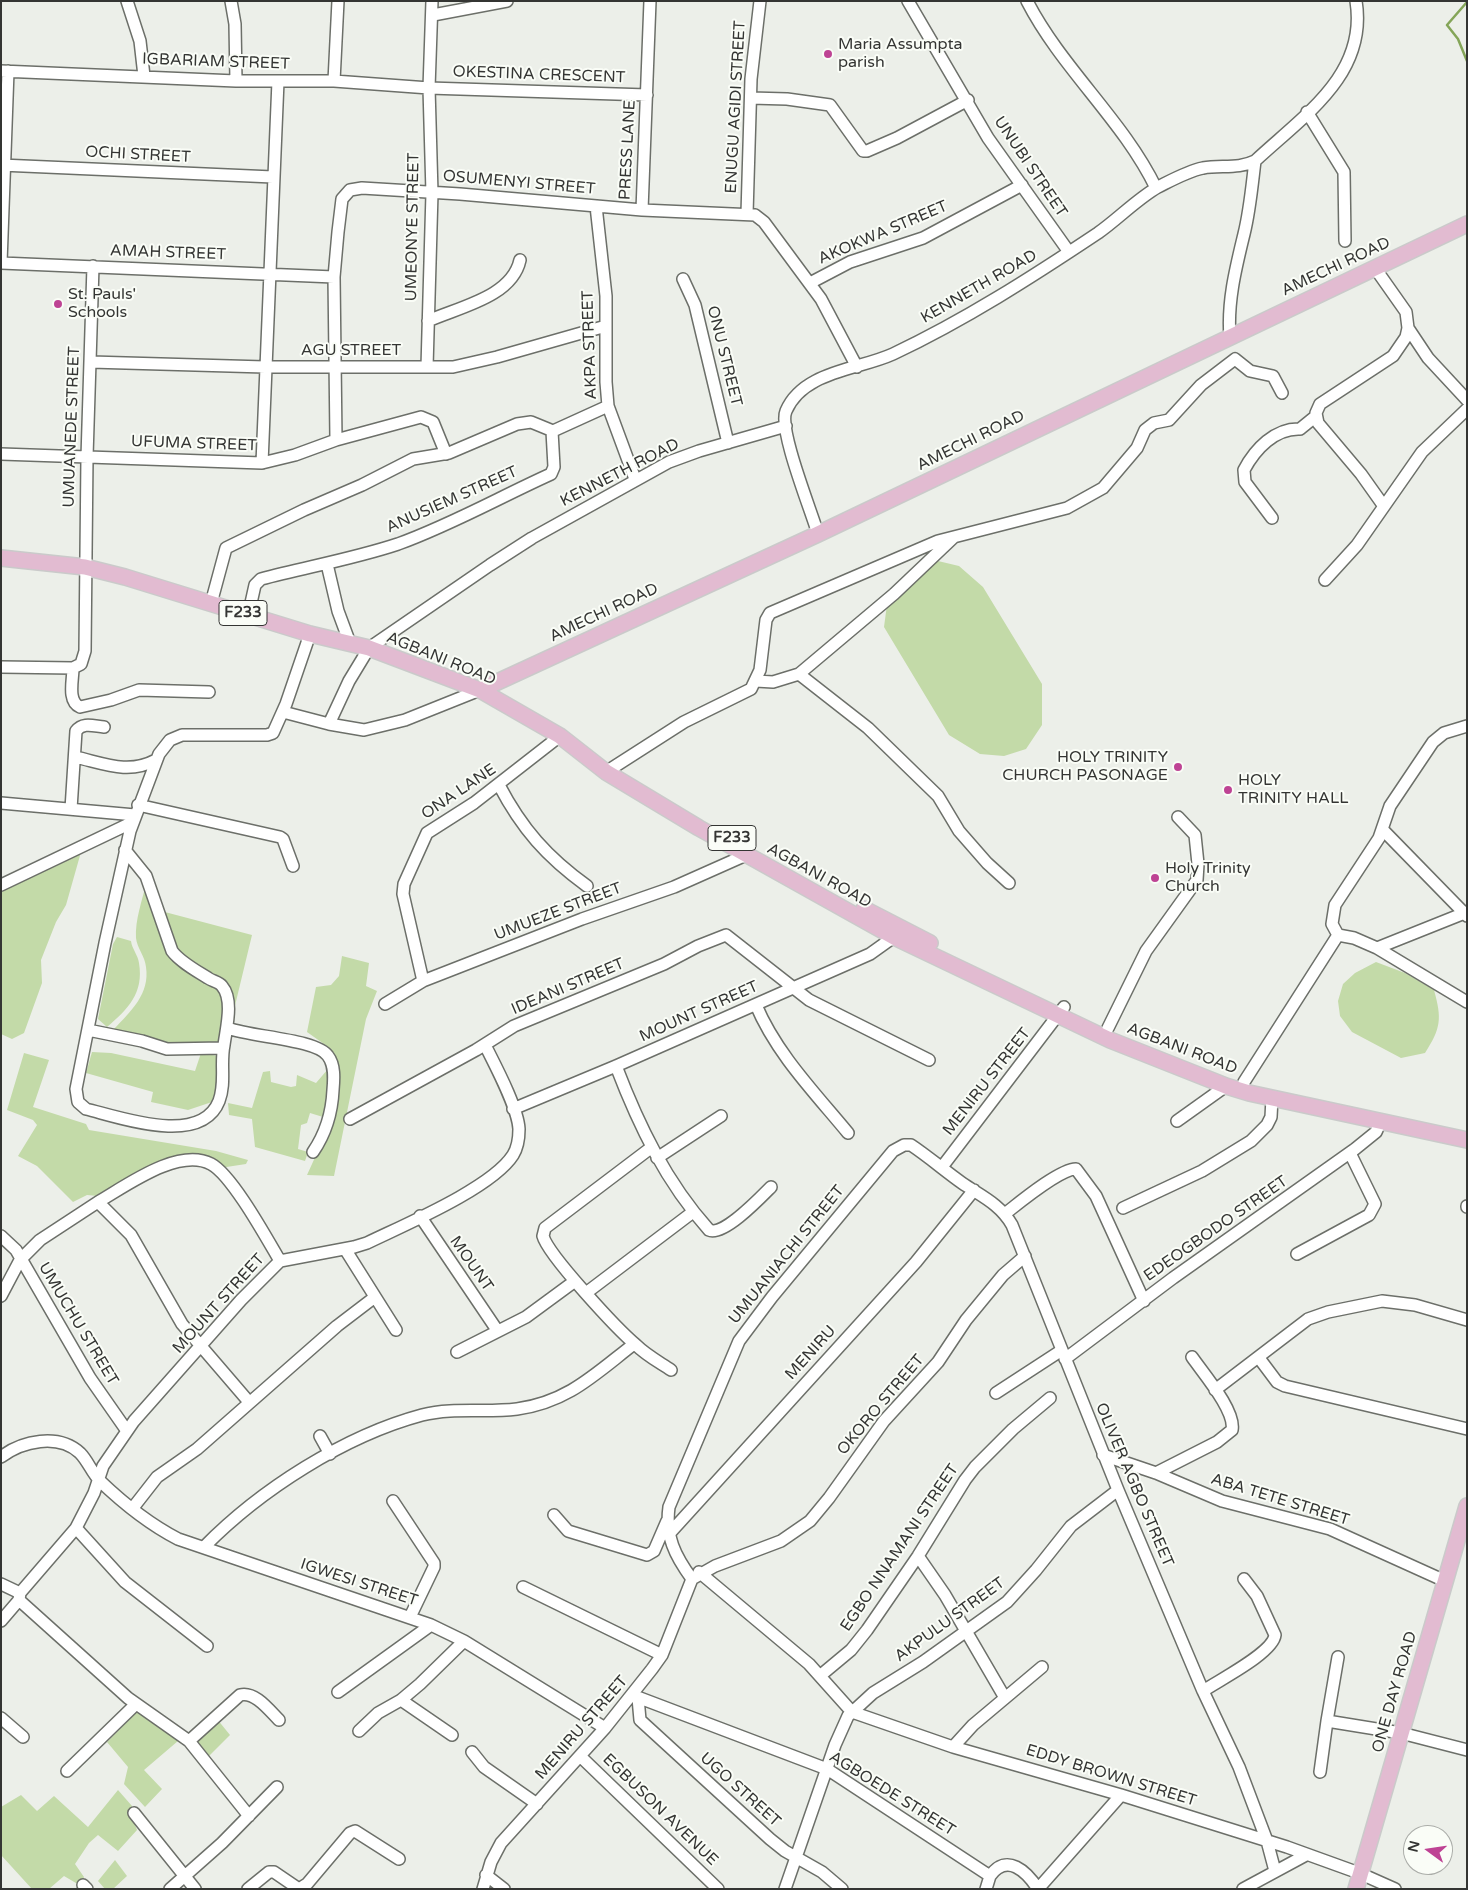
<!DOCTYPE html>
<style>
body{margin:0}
#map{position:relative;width:1468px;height:1890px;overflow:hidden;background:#ecefe9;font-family:"Varela Round",sans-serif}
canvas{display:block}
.frame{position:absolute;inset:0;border:2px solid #343533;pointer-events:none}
.north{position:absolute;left:1403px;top:1825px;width:50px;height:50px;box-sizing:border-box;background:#fafdf7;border:1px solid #abada9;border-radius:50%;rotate:284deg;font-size:14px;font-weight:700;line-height:20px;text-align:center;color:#343533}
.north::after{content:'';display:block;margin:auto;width:18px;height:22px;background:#be4394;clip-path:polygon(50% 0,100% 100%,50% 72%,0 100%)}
</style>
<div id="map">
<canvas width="1468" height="1890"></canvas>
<div class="frame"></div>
<div class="north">N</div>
</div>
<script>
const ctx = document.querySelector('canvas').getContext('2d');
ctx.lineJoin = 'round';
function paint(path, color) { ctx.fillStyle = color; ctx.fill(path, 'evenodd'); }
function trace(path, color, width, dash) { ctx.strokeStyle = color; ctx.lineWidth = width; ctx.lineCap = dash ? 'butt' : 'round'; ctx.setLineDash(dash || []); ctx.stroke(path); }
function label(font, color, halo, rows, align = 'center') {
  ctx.font = font + ' "Varela Round",sans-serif'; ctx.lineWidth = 4; ctx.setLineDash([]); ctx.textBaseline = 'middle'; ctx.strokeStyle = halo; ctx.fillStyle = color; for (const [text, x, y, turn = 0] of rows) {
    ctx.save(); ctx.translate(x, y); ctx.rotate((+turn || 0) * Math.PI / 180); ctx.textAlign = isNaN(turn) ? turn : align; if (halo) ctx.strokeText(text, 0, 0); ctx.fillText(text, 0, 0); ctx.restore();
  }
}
paint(new Path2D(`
 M938,561L959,566L983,587L1042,684V725L1026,749L1004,756L980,754L949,735L884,627L888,597L897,583L915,568Z
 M81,852L66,905L56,922L41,960L42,983L24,1033L12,1039L1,1034V887Z
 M146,884L163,939L221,991L225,1025L219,1044L167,1045L114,1029C131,1011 150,994 146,967C145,956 137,948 136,938C135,920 142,901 146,884Z
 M161,911L252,935L232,1018L225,986L179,955Z
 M117,937L131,941C132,949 138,955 139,963C144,993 128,1009 107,1027L98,1019L113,944Z
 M342,956L369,963L366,986L377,991L366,1019L334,1176L307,1175L327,1131L337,1065L331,1049L307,1032L316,987L331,985L339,976Z
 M1376,962L1405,973L1434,990C1442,1019 1441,1028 1425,1053L1401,1058L1352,1032L1340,1016L1338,1001L1343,984L1355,973Z
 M92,1052L111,1053L195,1071L201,1053L218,1056L216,1089L212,1102L188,1110L151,1102L153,1092L86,1073Z
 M24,1053L49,1060L33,1107L86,1124L89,1130L216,1151L248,1160L246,1164L220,1168L198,1159L98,1196L87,1195L73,1202L37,1166L18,1156L37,1125L33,1120L7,1110Z
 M328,1069L329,1090L323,1117L310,1113L307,1123L301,1125L298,1149L308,1152L305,1161L255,1147L252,1119L229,1115L228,1103L252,1108L263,1072L270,1071L271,1082L291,1087L296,1086L297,1075L316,1083Z
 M139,1710L178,1741L144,1770L162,1789L145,1807L124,1784L128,1767L107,1742Z
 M217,1719L230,1735L209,1756L195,1740Z
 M118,1790L132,1806L130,1812L137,1830L118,1851L98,1835L89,1843L75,1864L84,1877L81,1886L64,1876L49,1889H32L1,1855V1807L21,1795L37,1811L54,1796L88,1827Z
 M115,1860L127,1876L113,1889H105L98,1881Z`), '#c3daa8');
trace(new Path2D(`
 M1467,2L1447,25L1458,39L1467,61`), '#84a558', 2.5);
const minor = new Path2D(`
 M127,1L140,41L144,76
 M231,1L235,24L236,81
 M908,1L988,138L1069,252
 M1027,1C1062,69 1123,120 1156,188
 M433,15L507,1
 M1,71L236,81H334L429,88L647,95
 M8,71L1,263L334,277
 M334,81L338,1
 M751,98L787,99L830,105L863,151H867L897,138L968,100
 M1307,112L1344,172L1345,241
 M1,165L273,177
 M596,206L606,296V382L608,406L635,479
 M642,210L650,1
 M747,214L751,79L760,1
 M1375,268L1406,312L1408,328L1406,337L1393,356L1320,404L1316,413L1318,423L1361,474L1383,505
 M683,279L695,305L728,443
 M810,283L850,262L923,238L1022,185
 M428,321C459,307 512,297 520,260
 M1408,328L1428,358L1467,400
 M1230,337C1227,302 1236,267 1244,234C1250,210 1252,185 1255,161
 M91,362L265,367H453L497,357L606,326
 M427,367L432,193L429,88L432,1
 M336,440L334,277L338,232L342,199L350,190L362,188L460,194L642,210L755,215L764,222L821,299L857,367
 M1,454L262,463L295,455L336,440L421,417L433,422L446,454
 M262,463L278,81
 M1272,518L1245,482L1244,470C1255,449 1275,428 1300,429L1316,416
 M818,534C811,510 778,429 786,411C803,371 858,370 893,354C965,320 1032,277 1098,233C1118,219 1137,199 1158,187C1172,180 1188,171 1203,168C1221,165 1239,169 1255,161C1303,116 1368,75 1356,1
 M327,564L338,611L348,638
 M1325,580L1357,545L1422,452L1467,409
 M213,596L226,548L304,510L362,485L413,459L449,453L517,424L531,422L553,431L608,406
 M251,603L255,585L261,579C306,567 353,559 398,544C451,525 500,497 551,474L554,467L552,431
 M1,667L73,668L81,664L85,651L87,457L93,266
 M73,668C73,680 67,701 80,707L111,700L139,690L209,692
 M799,674L868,728L938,796L959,831L987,863L1009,883
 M756,681L773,682L799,674L894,594L954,537
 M283,712L329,724L349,681L369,648L490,565L532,538L669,462L699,451L786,426
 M329,724L364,730L405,720L480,690
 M1467,726L1444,733L1433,742L1390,806L1379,838L1335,905L1332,924L1338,935L1354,938L1377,948L1467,1002
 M75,757C103,763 128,775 156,760
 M606,772L684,722L751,689L760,670L766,620L770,613L938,541L1067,508L1103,488L1137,448L1145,430L1154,423L1169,420L1201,385L1235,359L1250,371L1273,376L1282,393
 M499,785C522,829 547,857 587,886
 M1,803L135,815
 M138,805L280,837L283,839L293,866
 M71,809L76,731C83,722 93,726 104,727
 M1383,830L1467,916
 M125,850L146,876L172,951C180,962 197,971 208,978C212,981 219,982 222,986C234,1000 226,1029 224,1045C220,1064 226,1083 219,1101C201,1147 119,1117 86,1109L78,1102L76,1089L105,943L130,831L159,754L170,740L182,735H267L273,733L286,704L310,634
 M1,885L133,822
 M1377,948L1467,912
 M423,981L403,894L404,884L427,833L474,803L560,736
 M385,1004L423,981L582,919L674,887L746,855
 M756,1005C776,1053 815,1093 848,1133
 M228,1028C250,1037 317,1039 328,1056C335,1065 334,1079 333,1090C332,1112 326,1133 313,1152
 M1108,1028L1146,951L1197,880L1198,864L1195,835L1178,817
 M88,1030L142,1041L167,1049L223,1048
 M616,1066C639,1126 666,1182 709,1230C723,1237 761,1197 771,1187
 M1244,1082L1338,935
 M513,1109L616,1066L870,954L898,934
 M350,1119L476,1050L514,1026L664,964L698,946L726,935L809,1000L929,1060
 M1177,1121L1226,1086
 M652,1147L545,1228L543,1236C548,1255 618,1330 636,1345C646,1355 659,1362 671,1370
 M657,1158L721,1116
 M942,1167L1064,1007
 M98,1202C126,1186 178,1147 211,1164C232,1175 267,1239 280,1261
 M1467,1206V1207
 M1123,1208L1202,1171L1251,1141L1267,1125L1271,1117L1272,1098
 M1006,1213C1020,1202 1060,1169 1076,1169L1096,1196L1144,1301
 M420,1216L497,1330
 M1,1236L16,1250L90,1378L127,1431
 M345,1249L396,1330
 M1297,1254L1369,1215L1375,1204L1350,1153
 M586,1293L693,1212
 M1,1296L20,1260L40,1240L98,1202L131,1235L182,1324L249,1402
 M457,1352L526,1317L575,1281
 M1259,1358L1277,1382L1285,1386L1467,1429
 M1065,1359L1173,1278L1355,1149L1376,1132L1381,1121
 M1215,1390L1308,1319L1328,1312L1382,1301L1415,1305L1467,1320
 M996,1393L1062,1350
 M320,1436L330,1454
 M1103,1455L1156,1473L1222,1501L1330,1529L1445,1581
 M1,1457C22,1441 58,1433 80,1453C88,1461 92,1473 100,1481C124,1504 149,1524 178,1539L431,1625L464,1641L605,1728
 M1156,1473L1217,1442L1232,1430C1236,1411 1203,1373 1192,1357
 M393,1501L434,1563V1567L410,1617
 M132,1509L157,1477L197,1449L337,1326L375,1297
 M554,1515L568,1531L647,1555L654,1551L667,1521
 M76,1528L125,1582L207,1646
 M669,1534L916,1262L974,1190
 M204,1547C260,1490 344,1436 422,1415C454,1407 485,1413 517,1409C568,1402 595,1374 634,1344
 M918,1556L945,1595L1005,1698
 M699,1572L809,1664L852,1712L953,1747L1121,1795L1287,1847L1359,1873L1395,1889
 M692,1579C675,1556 665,1536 669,1507L739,1341L772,1297L893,1151L904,1145H911C929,1157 945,1171 962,1183C981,1196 1000,1204 1012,1225L1118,1490L1203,1691L1239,1767L1267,1841L1275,1871
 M1,1584L20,1593
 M523,1587L662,1655
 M20,1593L76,1528L94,1493L103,1466L134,1421L241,1300L280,1261L354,1247L367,1243C404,1225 492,1188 513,1155C518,1147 519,1138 519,1129C518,1108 495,1065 485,1045
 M19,1600L128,1698L189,1741L249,1816
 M1,1621L19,1600L20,1593
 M821,1675L851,1650L867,1630L918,1556L965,1480L975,1467L1013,1429L1050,1398
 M1203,1691C1219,1680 1273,1653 1275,1635L1257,1596L1244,1579
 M338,1692L431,1625
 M632,1695L827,1769L990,1876C1007,1852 1027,1872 1038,1889
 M638,1698L640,1720L770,1839L785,1851L822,1872L842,1889
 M401,1700L452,1735
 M1,1718L23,1737
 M1327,1721L1338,1657
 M359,1731L378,1713L401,1700L420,1684L464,1641
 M189,1741L240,1695C255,1691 269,1710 279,1720
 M953,1747L973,1725L1042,1667
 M472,1752L484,1767L537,1804
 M580,1756L718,1889
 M67,1771L136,1704
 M1320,1772L1327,1721L1401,1733L1467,1750
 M134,1813L195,1889
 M486,1875L504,1889
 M83,1885L87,1889
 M170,1889L222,1843L277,1787
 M248,1889L269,1872H274L299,1889
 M299,1889L307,1884L350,1833L355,1831L399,1859
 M483,1889L491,1862L501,1843L605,1728L652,1669L662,1655L692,1579L715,1566L781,1541L810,1521L829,1498L884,1421L938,1362L966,1320L1003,1275L1025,1256
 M785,1889L835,1745L848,1716L873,1693L923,1662L1007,1602L1036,1570L1071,1526L1118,1490
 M986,1889L990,1876
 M1038,1889L1121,1795
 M1243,1889L1306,1855`);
const major = new Path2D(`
 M1,558L85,567L125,577L310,634L369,648L480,690L560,736L606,772L699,828L894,937L1110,1040L1226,1086L1249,1093L1467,1140
 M480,690L818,534L1467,224
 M864,909L930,943
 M1356,1889L1467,1506`);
trace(minor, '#6c6f69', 14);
trace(major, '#cacaca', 18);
trace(minor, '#fff', 11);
trace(major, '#e2bbd1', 15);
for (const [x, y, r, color] of [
 [828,54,5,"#be4394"],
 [58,304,5,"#be4394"],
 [1178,767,5,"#be4394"],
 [1228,790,5,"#be4394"],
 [1155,878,5,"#be4394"]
]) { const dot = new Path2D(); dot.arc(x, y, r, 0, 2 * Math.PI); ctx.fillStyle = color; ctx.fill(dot); trace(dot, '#fafdf7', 2); }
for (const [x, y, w] of [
 [243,613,48],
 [732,838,48]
]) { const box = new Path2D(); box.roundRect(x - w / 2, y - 12.5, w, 25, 4); ctx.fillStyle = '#fafdf7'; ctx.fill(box); trace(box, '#343533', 1); }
label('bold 15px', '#343533', null, [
 ["F233",243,613],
 ["F233",732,838]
]);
label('16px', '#343533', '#fafdf7', [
 ["Maria Assumpta",838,45],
 ["parish",838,63],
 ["St. Pauls'",68,295],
 ["Schools",68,313],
 ["HOLY TRINITY",1168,758,"right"],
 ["CHURCH PASONAGE",1168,776,"right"],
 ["HOLY",1238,781],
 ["TRINITY HALL",1238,799],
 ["Holy Trinity",1165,869],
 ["Church",1165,887]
], 'left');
label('16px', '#343533', '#fafdf7', [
 ["IGBARIAM STREET",216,62,2],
 ["OKESTINA CRESCENT",539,75,2],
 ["ENUGU AGIDI STREET",736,107,-87],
 ["PRESS LANE",628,150,-87],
 ["OCHI STREET",138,155,3],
 ["UNUBI STREET",1030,167,56],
 ["OSUMENYI STREET",519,183,5],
 ["UMEONYE STREET",413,227,-89],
 ["AKOKWA STREET",883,233,-23],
 ["AMAH STREET",168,253,2],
 ["AMECHI ROAD",1336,267,-25],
 ["KENNETH ROAD",979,287,-30],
 ["AKPA STREET",590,345,-92],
 ["AGU STREET",351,351],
 ["ONU STREET",724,356,76],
 ["UMUANEDE STREET",72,427,-88],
 ["AMECHI ROAD",971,441,-26],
 ["UFUMA STREET",194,444,2],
 ["KENNETH ROAD",620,473,-27],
 ["ANUSIEM STREET",452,500,-24],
 ["AMECHI ROAD",604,613,-25],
 ["AGBANI ROAD",441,659,22],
 ["ONA LANE",459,792,-34],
 ["AGBANI ROAD",819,876,29],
 ["UMUEZE STREET",558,912,-21],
 ["IDEANI STREET",568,987,-23],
 ["MOUNT STREET",699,1012,-24],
 ["AGBANI ROAD",1182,1049,21],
 ["MENIRU STREET",987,1082,-52],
 ["EDEOGBODO STREET",1216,1229,-35],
 ["UMUANIACHI STREET",787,1255,-51],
 ["MOUNT",471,1264,55],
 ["MOUNT STREET",219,1304,-48],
 ["UMUCHU STREET",78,1324,59],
 ["MENIRU",811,1353,-48],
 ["OKORO STREET",881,1405,-50],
 ["OLIVER AGBO STREET",1134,1485,67],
 ["ABA TETE STREET",1280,1500,17],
 ["EGBO NNAMANI STREET",900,1548,-56],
 ["IGWESI STREET",359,1583,18],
 ["AKPULU STREET",950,1620,-36],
 ["ONE DAY ROAD",1395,1692,-74],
 ["MENIRU STREET",582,1728,-49],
 ["EDDY BROWN STREET",1111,1776,17],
 ["UGO STREET",740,1790,42],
 ["AGBOEDE STREET",892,1794,32],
 ["EGBUSON AVENUE",660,1810,44]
]);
</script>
